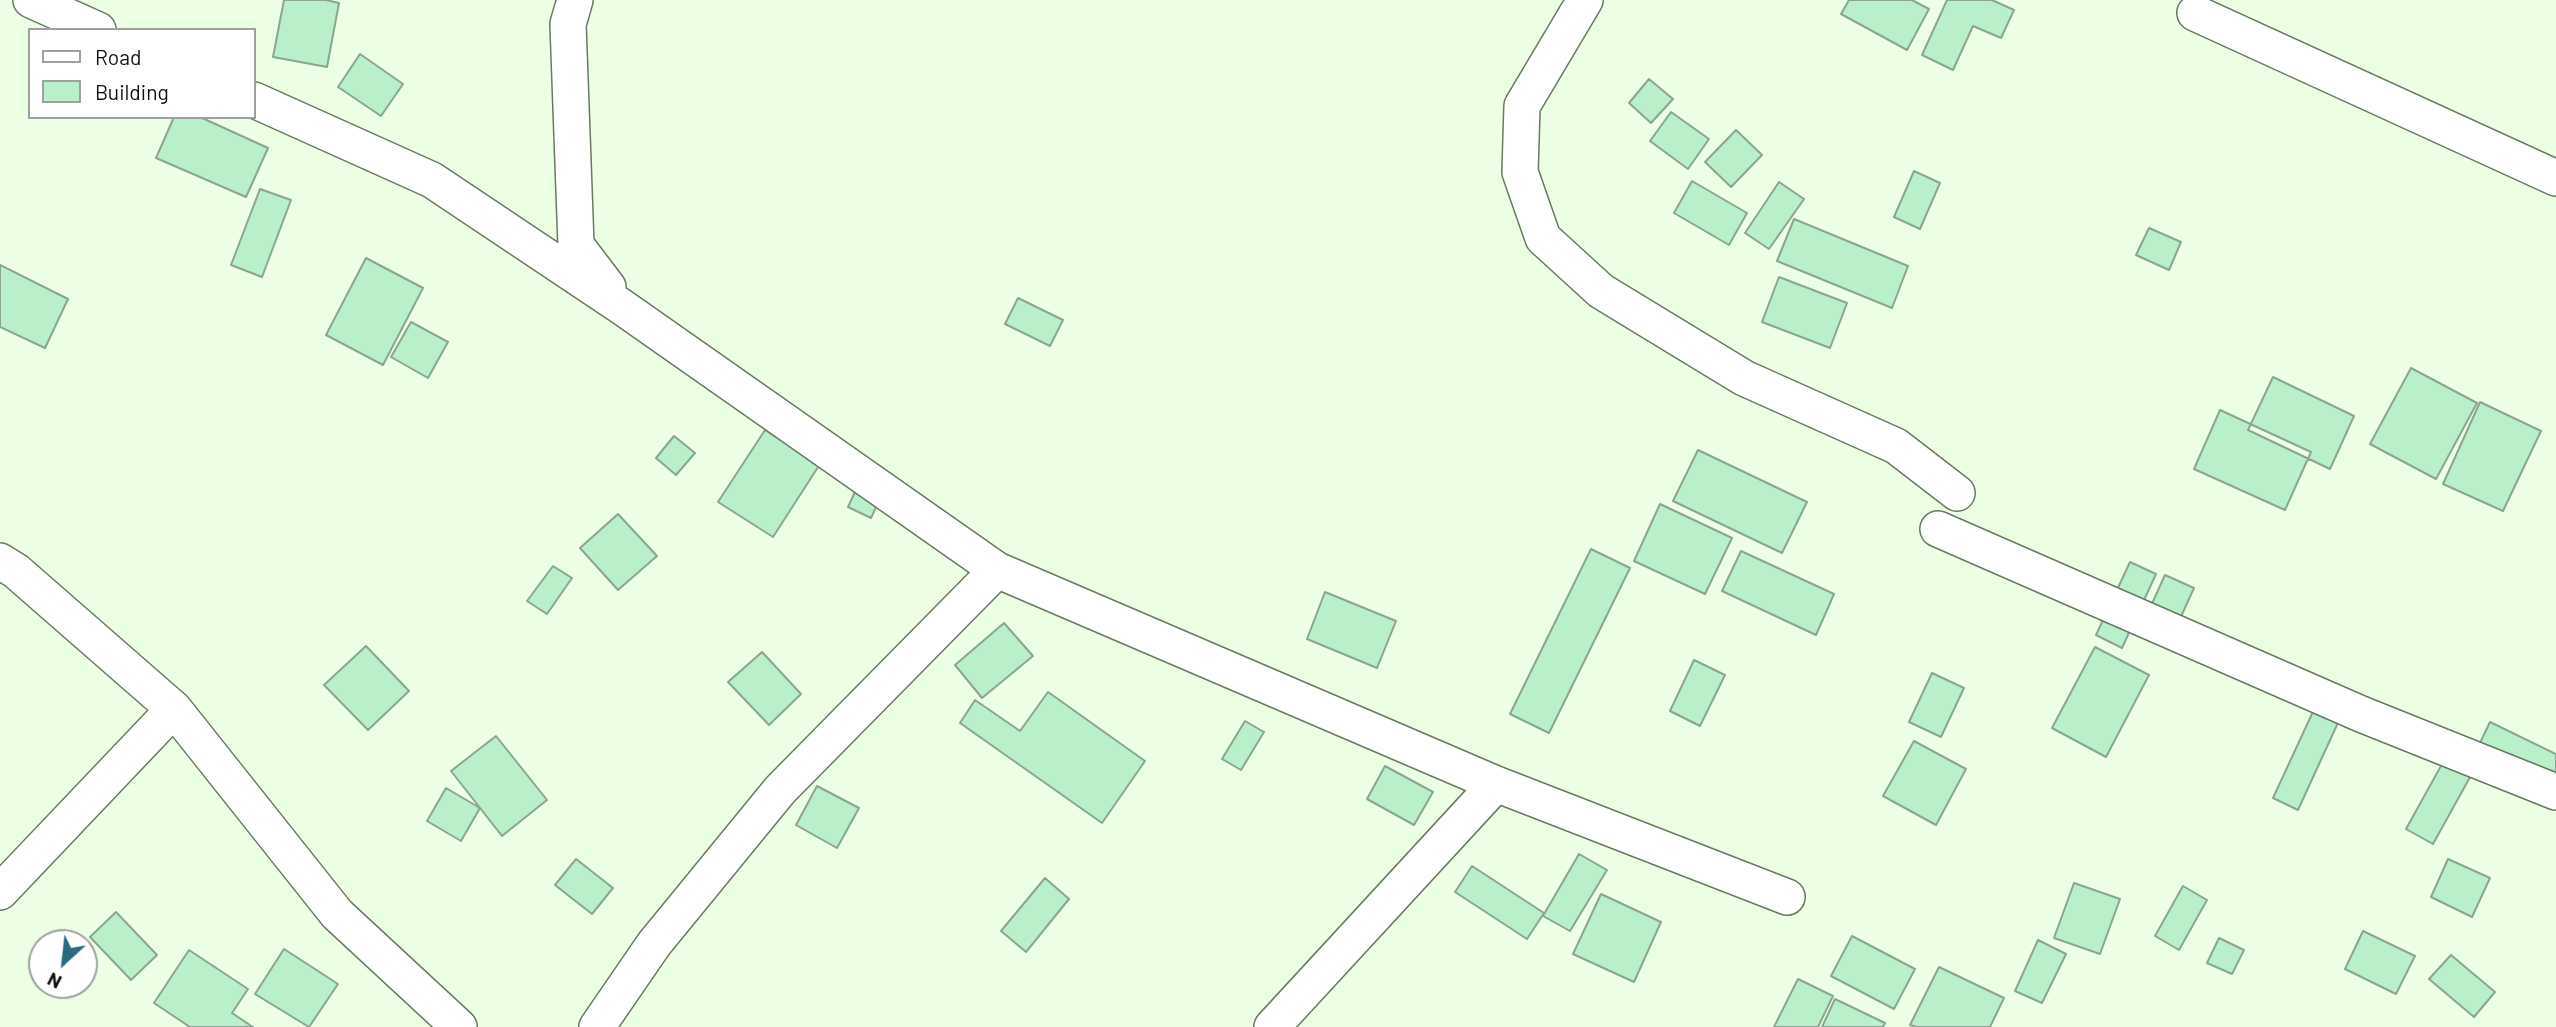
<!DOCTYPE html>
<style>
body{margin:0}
#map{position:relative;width:2556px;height:1027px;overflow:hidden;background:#ecffe4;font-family:Barlow,sans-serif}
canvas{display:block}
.legend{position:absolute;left:28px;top:28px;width:228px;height:91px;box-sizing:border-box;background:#fff;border:2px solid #9fa19e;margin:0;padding:9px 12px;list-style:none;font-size:21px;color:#0e140c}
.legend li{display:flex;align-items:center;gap:14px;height:35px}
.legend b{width:35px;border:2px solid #9fa19e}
.north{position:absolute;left:28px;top:929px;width:70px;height:70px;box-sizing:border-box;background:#fff;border:2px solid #9fa19e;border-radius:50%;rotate:207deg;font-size:19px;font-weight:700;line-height:28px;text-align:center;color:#0e140c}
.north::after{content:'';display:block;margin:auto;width:24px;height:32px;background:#2c687f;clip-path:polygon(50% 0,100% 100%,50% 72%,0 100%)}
</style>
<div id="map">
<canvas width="2556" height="1027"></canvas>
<ul class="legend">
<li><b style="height:9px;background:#fff"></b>Road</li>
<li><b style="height:19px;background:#b9f0ca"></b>Building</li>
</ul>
<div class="north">N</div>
</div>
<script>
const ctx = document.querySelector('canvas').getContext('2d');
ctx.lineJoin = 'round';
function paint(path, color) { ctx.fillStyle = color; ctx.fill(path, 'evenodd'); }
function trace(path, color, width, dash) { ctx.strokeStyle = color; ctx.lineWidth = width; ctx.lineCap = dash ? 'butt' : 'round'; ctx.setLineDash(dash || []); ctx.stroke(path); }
const building = new Path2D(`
 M284,0H326L339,3L327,67L273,57Z
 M1849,0H1912L1929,9L1907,50L1841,14Z
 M1947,0H1992L2014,10L2001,38L1973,26L1953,70L1922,55Z
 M360,54L403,84L381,116L338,87Z
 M1649,79L1673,99L1651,123L1629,103Z
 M1671,112L1709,139L1688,169L1650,141Z
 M174,117H200L268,148L246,197L156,158Z
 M1736,130L1762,155L1731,187L1705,162Z
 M1914,171L1940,183L1920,229L1894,217Z
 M1692,181L1747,213L1729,245L1674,213Z
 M1779,182L1804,199L1769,249L1745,233Z
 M260,189L291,200L262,277L231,265Z
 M1794,219L1908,266L1892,308L1777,261Z
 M2149,228L2181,242L2169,270L2136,255Z
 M366,258L423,288L383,365L326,335Z
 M0,265L68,299L45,348L0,327Z
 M1779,277L1847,303L1830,348L1762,322Z
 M1018,298L1063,320L1050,346L1005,324Z
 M411,322L448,342L428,378L391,357Z
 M2411,368L2477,403L2436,479L2370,444Z
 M2273,377L2354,416L2330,469L2248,430Z
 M2480,402L2541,431L2503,511L2443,484Z
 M2220,410L2311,452L2285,510L2194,469Z
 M765,430L820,464L773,537L718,502Z
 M674,436L695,453L676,475L656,458Z
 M1698,450L1807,502L1782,553L1673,501Z
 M860,481L883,492L871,518L848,507Z
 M1660,504L1732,538L1705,594L1634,561Z
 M618,514L657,556L618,590L580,548Z
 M1591,549L1630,568L1549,733L1510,714Z
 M1741,551L1834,594L1816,635L1722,591Z
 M2130,562L2156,574L2122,648L2096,635Z
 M553,566L572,578L547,614L527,601Z
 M2165,575L2194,588L2169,643L2140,630Z
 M1325,592L1396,621L1377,668L1307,639Z
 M1004,623L1033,656L982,698L955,665Z
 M366,646L409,691L368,730L324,685Z
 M2095,647L2149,675L2106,757L2052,728Z
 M762,652L801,694L769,725L728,682Z
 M1694,660L1725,675L1700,726L1670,711Z
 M1932,673L1964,688L1941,737L1909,722Z
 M1048,692L1145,761L1102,823L960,723L975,700L1020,731Z
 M2317,703L2342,714L2298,810L2273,798Z
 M1245,721L1264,732L1241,770L1222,759Z
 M2490,722L2556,754V805L2470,764Z
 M496,736L547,800L502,836L451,771Z
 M1914,741L1966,769L1936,825L1883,796Z
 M2447,755L2474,770L2433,844L2406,829Z
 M1385,766L1433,792L1414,825L1367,799Z
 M817,786L859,808L837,848L796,825Z
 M446,788L480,808L461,841L427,821Z
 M1579,854L1607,870L1570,931L1543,916Z
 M576,859L613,888L592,914L555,885Z
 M2448,859L2490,878L2472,917L2431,897Z
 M1472,866L1544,913L1527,939L1455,892Z
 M1045,878L1069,899L1026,952L1001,931Z
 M2074,883L2120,899L2100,954L2054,938Z
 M2183,886L2207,900L2179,950L2155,936Z
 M1601,894L1661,922L1634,982L1573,954Z
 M116,912L157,955L131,980L90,937Z
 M2363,931L2415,956L2396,994L2345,969Z
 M1852,936L1915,969L1894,1009L1831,976Z
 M2219,938L2244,950L2232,974L2207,963Z
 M2038,940L2066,954L2042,1003L2015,991Z
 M284,949L338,984L309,1027L255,994Z
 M189,950L248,989L232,1013L253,1027H190L154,1003Z
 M2451,955L2495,992L2474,1017L2429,979Z
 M1939,967L2004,998L1990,1027H1916L1910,1025Z
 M1798,979L1833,996L1818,1027H1774Z
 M1835,999L1885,1023L1883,1027H1822Z`);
paint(building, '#b9f0ca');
trace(building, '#8ba593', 2);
const street = new Path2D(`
 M31,0L98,30
 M575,0L568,24L576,245L608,287
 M1585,0L1522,106L1520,172L1543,238L1601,291L1744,378L1896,446L1957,493
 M2195,13L2556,178
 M254,100L432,180L622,307L997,570L1496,784L1787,897
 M1938,529L2361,714L2556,792
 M0,561L16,571L174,709L337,914L459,1027
 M0,892L174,709
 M597,1027L654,944L780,790L997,570
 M1272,1027L1496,784`);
trace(street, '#697a63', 38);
trace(street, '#fff', 35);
</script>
